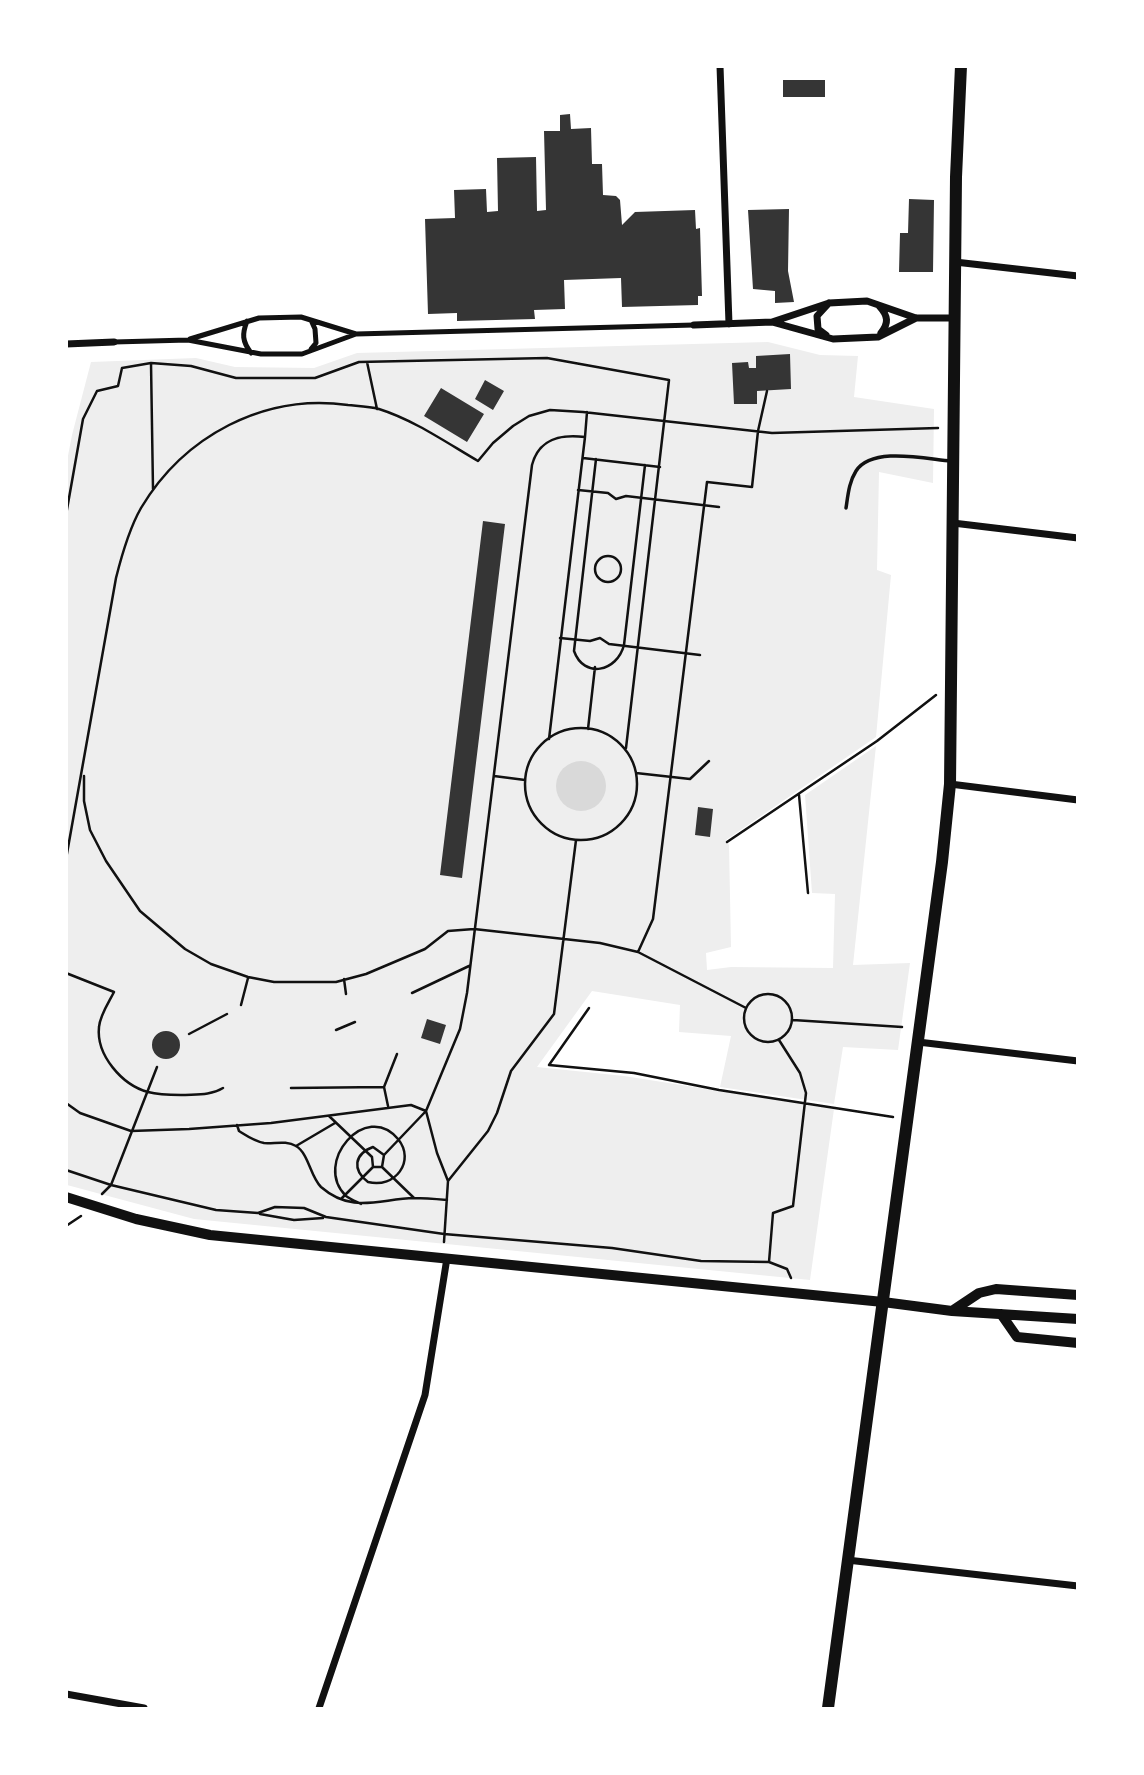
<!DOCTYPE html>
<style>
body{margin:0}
#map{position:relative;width:1144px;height:1775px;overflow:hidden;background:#fff;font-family:"Roboto Serif",serif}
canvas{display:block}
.frame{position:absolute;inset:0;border:68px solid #fff;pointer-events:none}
</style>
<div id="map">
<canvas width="1144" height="1775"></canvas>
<div class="frame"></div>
</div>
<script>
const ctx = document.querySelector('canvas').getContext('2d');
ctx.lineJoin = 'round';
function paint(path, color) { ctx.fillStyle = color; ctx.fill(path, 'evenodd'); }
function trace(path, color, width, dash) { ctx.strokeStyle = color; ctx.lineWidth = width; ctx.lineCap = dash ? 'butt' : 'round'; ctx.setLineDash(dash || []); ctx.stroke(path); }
paint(new Path2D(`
 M768,342L820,355L858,356L854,397L934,409L933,483L879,472L877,570L891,575L876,737L726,840L729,845L731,947L706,953L707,970L731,967L833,968L835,894L812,893L805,795L876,746L853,965L910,963L898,1050L843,1047L834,1104L720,1087L731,1036L679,1032L680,1005L592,991L537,1067L624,1076L834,1109L810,1280L194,1219L67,1185L66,466L72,435L91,362L196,358L235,367L314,368L357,353Z`), '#eee');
paint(new Path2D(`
 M556 786a25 25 0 1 1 50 0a25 25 0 1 1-50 0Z`), '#d9d9d9');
paint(new Path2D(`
 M783,80H825V97H783Z
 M570,114L571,129L591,128L592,164H602L603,195L616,196L620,200L622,225L635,212L695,210L696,229L700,228L702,296H698V305L622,307L621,278L564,280L565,309L534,310L535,319L457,321V313L428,314L425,219L455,218L454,190L486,189L487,212L498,211L497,158L536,157L537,211L546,210L544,131H560V115Z
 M909,199L934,200L933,272H899L900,233H908Z
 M789,209L788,271L794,302L775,303V291L753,289L748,210Z
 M790,354L791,389L757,391V404H734L732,363L748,362L749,368H756V356Z
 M485,380L504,391L493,410L475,399Z
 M441,388L484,414L467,442L424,416Z
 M483,521L505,524L462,878L440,875Z
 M698,807L713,809L710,837L695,835Z
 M427,1019L446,1025L440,1044L421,1038Z
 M152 1045a14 14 0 1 1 28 0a14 14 0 1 1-28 0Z`), '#353535');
trace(new Path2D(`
 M367,362L377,409
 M151,363L153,489
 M585,437L587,412
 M583,458L660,467
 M596,459L574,651C584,679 617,672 624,645L645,465
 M578,490L608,493L616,499L626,496L719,507
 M66,515L83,419L97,391L118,386L122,368L151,363L191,366L236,378H315L359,362L547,358L669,380L626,748
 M595 569a13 13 0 1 1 26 0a13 13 0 1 1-26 0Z
 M560,638L590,641L600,638L609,644L700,655
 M525 784a56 56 0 1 1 112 0a56 56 0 1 1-112 0Z
 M588,729L595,667
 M636,773L690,779L709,761
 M84,776V801L90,830L106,861L140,911L185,949L211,964L248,977L274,982H336L366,974L425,949L448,931L474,929L600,943L638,952L746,1008
 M494,776L525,780
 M799,795L808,893
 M727,842L877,741L936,695
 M66,859L116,578C122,554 129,529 141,508C184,436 264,393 348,405C358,406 369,406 379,409C414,420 447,443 478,461L493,443L513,426L529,416L550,410L583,412L772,433L938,428
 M638,952L653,919L707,482L752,487L758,431L767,391
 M66,973L114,992C109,1002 100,1015 99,1027C96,1055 122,1085 148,1092C159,1095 170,1095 181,1095C196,1094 210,1096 223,1088
 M344,979L346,994
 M412,993L469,966
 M744 1018a24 24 0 1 1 48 0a24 24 0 1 1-48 0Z
 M241,1005L248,978
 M589,1008L549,1065L634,1073L719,1090L893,1117
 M793,1020L902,1027
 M336,1030L355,1022
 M189,1034L227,1014
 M384,1087L397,1054
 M291,1088L384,1087L388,1106
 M66,1103L80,1113L131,1131L189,1129L271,1123L411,1105L426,1111
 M426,1111L437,1153L448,1181L444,1242
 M329,1116L372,1157L373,1167H382L414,1198
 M237,1125L239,1131C247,1136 254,1141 264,1143C274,1144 286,1140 296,1146C309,1154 310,1176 321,1187C352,1214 379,1199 414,1198C425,1198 436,1199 447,1200
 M296,1146L335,1123
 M384,1155L426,1111L460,1029L467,993L532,465C539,438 561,434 585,437L549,739
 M66,1170L111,1185L216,1210L258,1213L275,1207L304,1208L326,1217L444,1234L612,1248L701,1261L769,1262L787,1269L791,1278
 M448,1181L488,1131L497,1113L511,1071L554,1014L576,840
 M102,1194L111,1185L157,1067
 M341,1199L373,1167
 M361,1204C357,1202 350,1199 346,1196C312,1163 366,1100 398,1139C416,1161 395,1189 368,1182C352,1170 354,1154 373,1147L384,1155L382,1167
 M260,1214L294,1220L323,1218
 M66,1226L81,1216
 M769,1262L773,1213L793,1206L806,1093L800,1073L779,1040`), '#111', 2.5);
trace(new Path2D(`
 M846,508C848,495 849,482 856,471C872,446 926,459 951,461`), '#111', 3.5);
trace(new Path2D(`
 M311,320L315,329L316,343L311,349
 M247,321C242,334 242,341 251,353
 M190,339L259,318L301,317L356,334
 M114,342L188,340L261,354H302L356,334L694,325`), '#111', 5);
trace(new Path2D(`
 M720,66L729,324
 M955,262L1078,276
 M880,307C888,316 889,323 881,333
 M772,322L829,303L867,301L916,318H954
 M694,325L772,322L833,339L878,337L916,318
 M826,335L818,329L817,316L829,303
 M66,344L114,342
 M953,523L1078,538
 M950,784L1078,800
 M918,1042L1078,1061
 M847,1560L1078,1586
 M66,1694L144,1708
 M319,1708L425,1395L447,1258`), '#111', 7);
trace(new Path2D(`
 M66,1197L136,1219L210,1235L883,1302`), '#111', 10);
trace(new Path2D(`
 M883,1302L952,1311L1078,1319
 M952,1311L979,1293L996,1289L1078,1295
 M1001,1314L1017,1337L1078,1343`), '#111', 10);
trace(new Path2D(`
 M828,1708L942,862L950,784L956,177L961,66`), '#111', 12);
</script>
